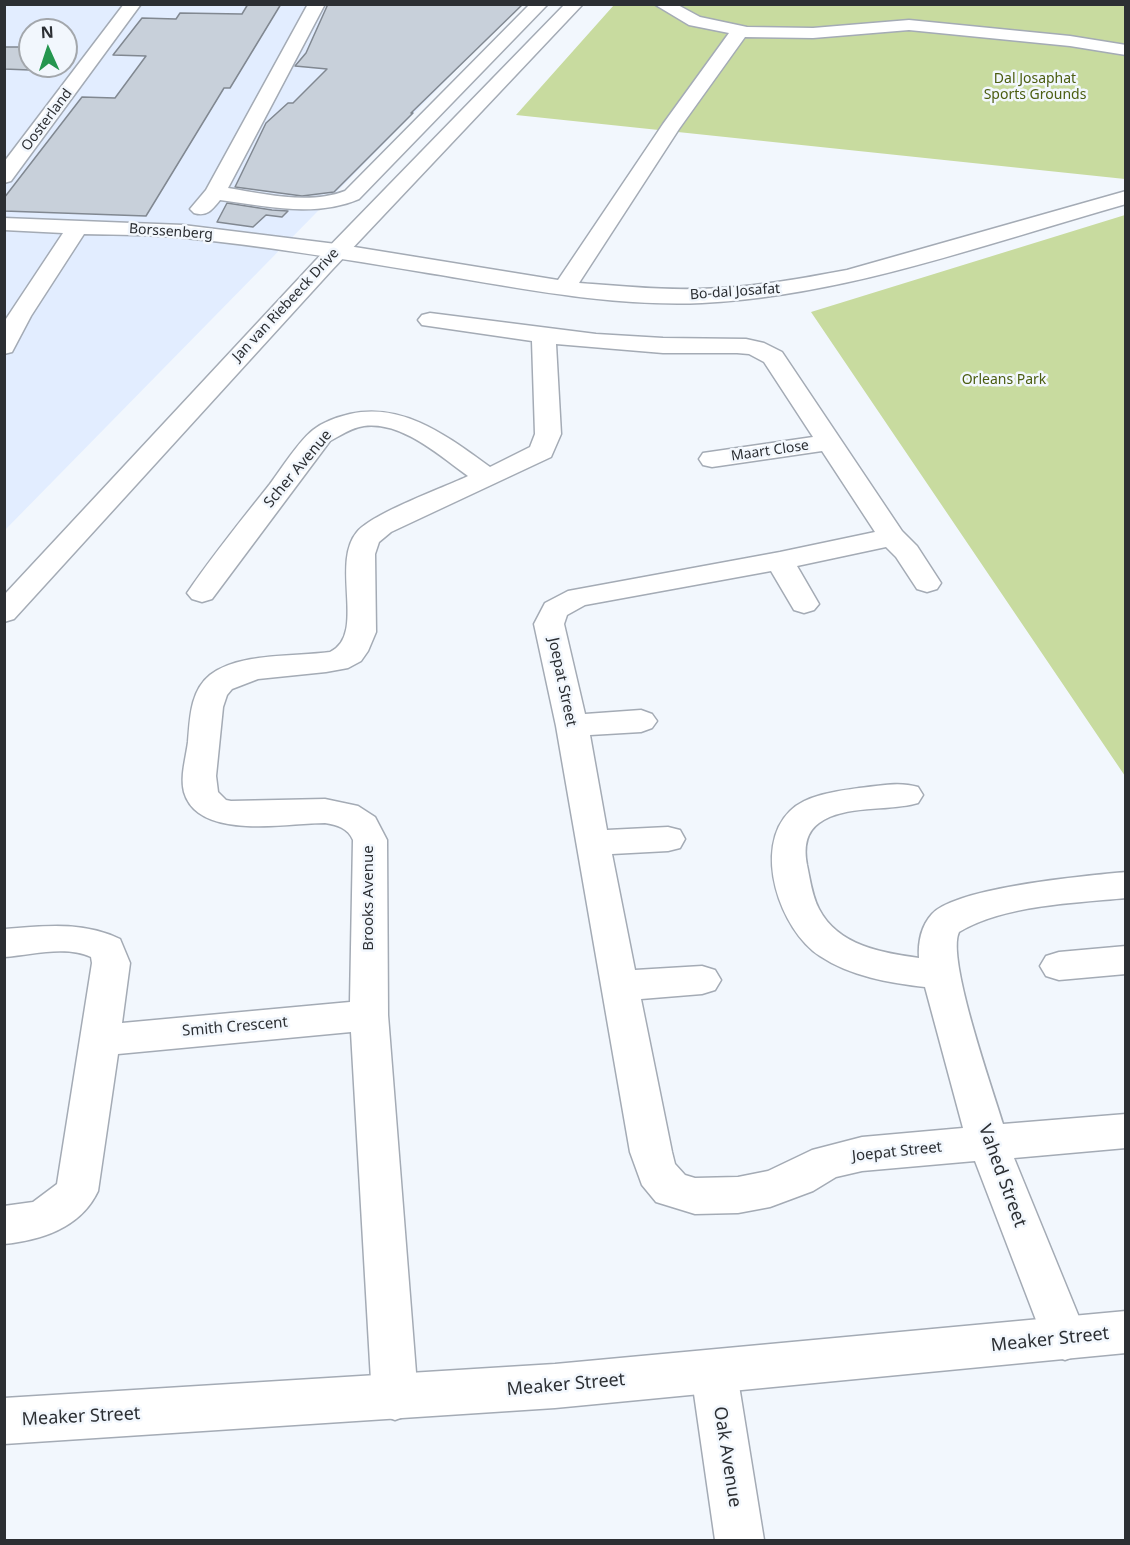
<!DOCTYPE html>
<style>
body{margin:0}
#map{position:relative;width:1130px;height:1545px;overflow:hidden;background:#f2f7fd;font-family:"Noto Sans",sans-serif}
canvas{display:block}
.frame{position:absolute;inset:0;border:6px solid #2c2f33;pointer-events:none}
.north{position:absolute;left:18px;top:18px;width:60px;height:60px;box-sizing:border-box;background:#f2f7fd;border:2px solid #a3a7ac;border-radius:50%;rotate:357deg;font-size:16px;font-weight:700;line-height:24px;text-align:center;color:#2c2f33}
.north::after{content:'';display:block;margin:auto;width:21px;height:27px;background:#25964f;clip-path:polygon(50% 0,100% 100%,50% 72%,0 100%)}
</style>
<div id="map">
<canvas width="1130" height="1545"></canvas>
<div class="frame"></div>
<div class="north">N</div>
</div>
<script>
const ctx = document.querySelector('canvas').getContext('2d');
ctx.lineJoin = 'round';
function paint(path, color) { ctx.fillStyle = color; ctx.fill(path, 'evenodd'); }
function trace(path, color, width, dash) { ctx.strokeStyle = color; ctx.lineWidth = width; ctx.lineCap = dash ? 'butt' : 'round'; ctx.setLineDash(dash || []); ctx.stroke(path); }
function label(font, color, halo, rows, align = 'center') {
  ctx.font = font + ' "Noto Sans",sans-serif'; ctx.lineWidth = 5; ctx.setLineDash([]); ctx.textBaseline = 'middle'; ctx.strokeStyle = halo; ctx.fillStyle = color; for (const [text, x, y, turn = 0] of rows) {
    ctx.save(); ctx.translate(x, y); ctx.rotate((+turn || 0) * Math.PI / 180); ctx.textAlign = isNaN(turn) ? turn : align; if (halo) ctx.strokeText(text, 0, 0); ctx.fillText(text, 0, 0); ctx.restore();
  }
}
paint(new Path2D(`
 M5,5H520L5,530ZM30,30H66V66H30Z`), '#e2edff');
paint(new Path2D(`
 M614,5H1125V179L516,115Z
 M1125,215H1126L1125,776L811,312Z`), '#c8db9f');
const building = new Path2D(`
 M248,4H281L230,88H224L146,216L4,211V198L82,97L115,98L146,56L113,55L142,18L176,19L180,13L242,14Z
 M328,4H523L411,113H413L334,192L302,196L235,187L266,123L288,103H293L327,69L295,66L306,53Z
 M4,47H30V70L4,69Z
 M227,203L272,210L288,211L282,217L266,215L253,227L217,222Z`);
paint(building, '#c8d0da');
trace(building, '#818891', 1.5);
const minor = new Path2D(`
 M124,4H141L11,181L4,183V162Z
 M308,4H325L228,188C265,194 309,205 345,191L530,4H548L359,199C315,218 266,206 220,200C212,210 207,217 194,213L190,209L206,190Z
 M654,4H676L700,17L747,27L813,28L909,20L1070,36L1126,45V55L1070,46L909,30L813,38L745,37L679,129L579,283C619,286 659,290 699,289C749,288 799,279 847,270L1126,191V204C988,243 845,296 702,303C608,307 514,287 422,272C343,259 264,246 185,238C151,234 117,235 84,234L31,316L12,352L4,354V322L63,233L4,230V218L183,225L336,244L558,280L663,124L729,33L689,25Z
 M430,313L596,334L663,338L746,339L764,343L782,352L902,531L917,546L941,583L937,589L927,592L917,589L896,557L886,547L797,566L819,604L814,610L804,613L794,610L771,571L585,605L567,615L564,624L585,714L641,710L652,714L657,721L652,728L641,732L590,735L607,830L668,827L680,830L685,839L680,848L668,851L612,854L635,970L702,966L715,970L721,980L715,990L702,994L641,999L672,1152L675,1164L685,1175L695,1178L738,1177L768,1171L812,1150L862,1137L963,1128L925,987C889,983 850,976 820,956C780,930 752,848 790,811C806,795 837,791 859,788C878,786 899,781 918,787L923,795L918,803C887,812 846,804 819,823C805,833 804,849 807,865C810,879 812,896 819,909C838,946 883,953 919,958C918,943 921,926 932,914C958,887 1085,876 1126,872V898C1074,903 1004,905 959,932C946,958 993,1090 1003,1124L1126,1114V1148L1014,1158L1088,1339L1081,1354L1065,1360L1049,1354L975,1161L862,1171L836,1177L813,1191L770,1207L738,1213L695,1214L656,1202L642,1185L630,1152L556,726L534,624L545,603L568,591L780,552L875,532L822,451L712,467L703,465L699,459L703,453L813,437L764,362L749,354L737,353H663L556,344L561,434L551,457L391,532L379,542L375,554L376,632L368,651L361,661L348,668L326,672L258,679L232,689L227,695L223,707L216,776L218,792L226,800L231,801L325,799L358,806L375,817L387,840L388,1015L418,1398L411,1414L395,1420L379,1414L372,1398L351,1032L118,1054L98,1191C81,1227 43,1240 4,1244V1206L33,1202L57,1184L92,963L91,957C66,945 31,955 4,957V929C45,926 82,921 120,939L130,963L122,1023L350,1002L353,840C348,828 337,825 325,823C287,823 198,841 184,792C180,776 186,758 188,742C190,719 190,691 210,675C240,652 295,657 330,652C367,635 330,564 357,532C373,513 443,488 468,476C440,456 402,421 364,426C351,428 341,435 330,441L212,599L202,602L192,599L187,593C213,555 242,519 270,484C282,468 298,442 313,430C323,422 337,417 350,414C404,402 448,437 490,467L530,447L535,434L532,341L422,325L418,320L422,315Z
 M1126,946V974L1059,980L1046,976L1040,966L1046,956L1059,952Z
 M714,1351L730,1358L737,1373L764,1540H715L691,1373L698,1358Z`);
const major = new Path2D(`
 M565,4H583L331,271L14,619L4,622V595L315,261Z
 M1126,1311V1353L555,1408L4,1444V1398L555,1364Z`);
trace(minor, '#a4abb5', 3);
trace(major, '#a4abb5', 3);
paint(minor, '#fff');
paint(major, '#fff');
label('14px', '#4b5d11', '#f2f7fd', [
 ["Dal Josaphat",1035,79],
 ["Sports Grounds",1035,95],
 ["Orleans Park",1004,380]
]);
label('14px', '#2c2f33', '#f2f7fd', [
 ["Oosterland",47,120,-53],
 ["Borssenberg",171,232,4],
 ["Bo-dal Josafat",735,292,-4],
 ["Jan van Riebeeck Drive",286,305,-47],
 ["Maart Close",770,451,-8]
]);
label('15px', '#2c2f33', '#f2f7fd', [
 ["Scher Avenue",298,469,-50],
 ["Joepat Street",562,682,78],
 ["Brooks Avenue",369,898,-90],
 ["Smith Crescent",235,1027,-5],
 ["Joepat Street",897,1152,-6]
]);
label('18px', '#2c2f33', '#f2f7fd', [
 ["Vahed Street",1002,1176,70],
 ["Meaker Street",1050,1340,-6],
 ["Meaker Street",566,1385,-5],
 ["Meaker Street",81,1417,-3],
 ["Oak Avenue",727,1457,81]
]);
</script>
